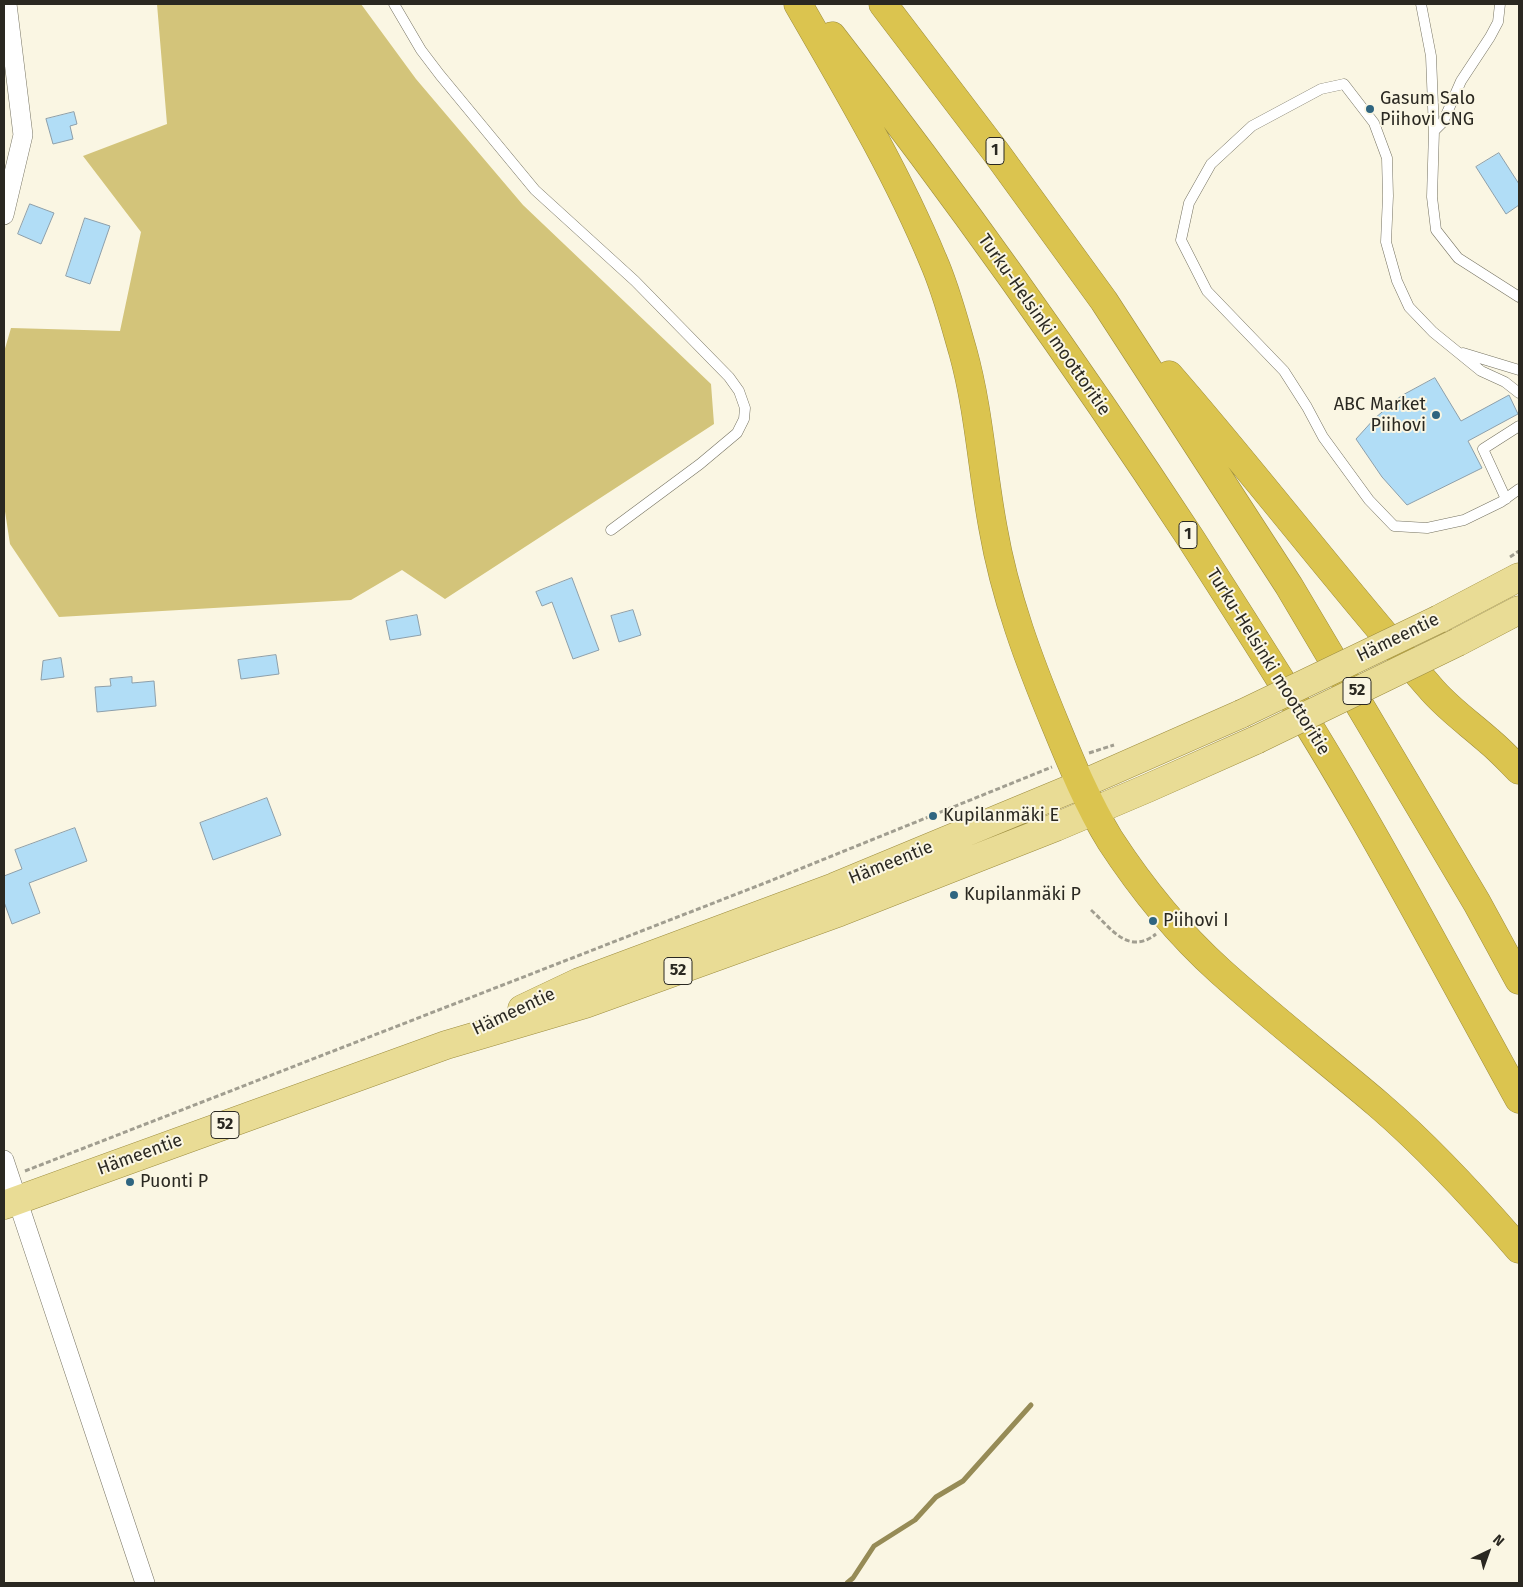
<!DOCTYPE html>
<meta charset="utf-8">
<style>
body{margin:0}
#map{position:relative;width:1523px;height:1587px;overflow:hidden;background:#faf6e3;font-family:"Fira Sans",sans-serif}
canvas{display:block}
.frame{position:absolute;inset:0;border:5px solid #2a2821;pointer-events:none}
.north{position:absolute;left:1463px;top:1527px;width:50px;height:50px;-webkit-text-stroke:4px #faf6e3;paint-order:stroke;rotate:42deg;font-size:14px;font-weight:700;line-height:20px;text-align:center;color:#2a2821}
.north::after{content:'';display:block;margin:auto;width:18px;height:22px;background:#2a2821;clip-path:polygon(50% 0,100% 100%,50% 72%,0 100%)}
</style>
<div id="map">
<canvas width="1523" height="1587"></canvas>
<div class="frame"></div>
<div class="north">N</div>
</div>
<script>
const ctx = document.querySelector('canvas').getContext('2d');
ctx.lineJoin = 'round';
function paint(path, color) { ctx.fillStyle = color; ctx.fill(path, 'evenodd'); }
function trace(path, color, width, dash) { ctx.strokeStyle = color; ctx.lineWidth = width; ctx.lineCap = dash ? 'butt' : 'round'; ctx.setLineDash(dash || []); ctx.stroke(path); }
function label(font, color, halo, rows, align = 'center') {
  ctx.font = font + ' "Fira Sans",sans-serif'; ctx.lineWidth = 4; ctx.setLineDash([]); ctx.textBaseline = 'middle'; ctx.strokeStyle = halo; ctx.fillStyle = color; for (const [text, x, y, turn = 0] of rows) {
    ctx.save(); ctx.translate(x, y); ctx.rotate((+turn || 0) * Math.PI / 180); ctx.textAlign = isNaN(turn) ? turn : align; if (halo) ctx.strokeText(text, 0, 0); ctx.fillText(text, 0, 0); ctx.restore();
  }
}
paint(new Path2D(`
 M157,4H361L416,79L523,205L711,384L714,424L445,599L402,570L351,600L59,617L10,544L4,505V352L11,328L120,331L141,232L83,156L167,124Z`), '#d3c47a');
trace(new Path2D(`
 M847,1583L853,1578L874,1546L915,1520L936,1497L963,1481L1031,1405`), '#968b56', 5);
const building = new Path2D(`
 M74,112L77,124L70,126L73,139L53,144L46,119Z
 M1499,153L1519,184V205L1506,214L1476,167Z
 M30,204L54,213L41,244L18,234Z
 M85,218L110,226L90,284L66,276Z
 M1435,378L1461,421L1509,395L1518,414L1468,441L1482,468L1407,505L1382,477L1356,439L1375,418L1401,396Z
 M572,578L599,650L573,659L552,602L542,606L536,592Z
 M633,610L641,635L619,642L611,616Z
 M417,615L421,635L390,640L386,621Z
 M276,655L279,674L241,679L238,660Z
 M61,658L64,677L41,680L43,661Z
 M132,677V683L154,681L156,706L97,712L95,687L111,686L110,679Z
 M267,798L281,835L213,860L200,823Z
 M75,828L87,861L29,883L40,913L12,924L4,902V876L22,869L15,850Z`);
paint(building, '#b1ddf6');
trace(building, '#8d9faa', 1);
const lane = new Path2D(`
 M394,4L421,50L440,75L535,190L635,281L729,377L739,391L745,408L744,419L737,433L700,464L611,530
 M1421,4L1431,56L1434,131L1432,197L1436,230L1458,258L1519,297
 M1434,131L1443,122L1461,81L1490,37L1498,22L1500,4
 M1463,353L1519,370
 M1519,393L1505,382L1481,371L1433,332L1409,307L1397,281L1386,242L1388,196L1387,158L1374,123L1344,84L1321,89L1252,126L1211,164L1189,203L1181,240L1207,291L1284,371L1307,407L1323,437L1369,500L1394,526L1427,528L1464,520L1501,502L1519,489
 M1506,499L1483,449L1519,426`);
const street = new Path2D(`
 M4,215L23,135L7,4
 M4,1160L145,1583`);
const primary = new Path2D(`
 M1439,619L1519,577
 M1458,642L1519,610
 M522,1009L579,982L834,887L1080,785L1241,714
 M4,1205L446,1045L585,1004L840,912L1056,827L1148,788L1256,740`);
const highway = new Path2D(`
 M798,4C846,87 896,171 933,260C946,289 954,321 963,352C979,410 982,469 993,528C1005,597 1029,661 1056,726C1072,765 1088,804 1110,840C1140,886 1179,934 1220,971C1271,1017 1326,1060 1379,1105C1430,1149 1475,1198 1519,1249
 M883,4L995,151L1104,301L1289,586L1477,903L1519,980
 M832,36C959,199 1078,367 1191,539C1248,628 1306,718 1359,810C1414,905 1466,1003 1519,1099
 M1169,375C1259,478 1342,588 1433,691C1451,711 1470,724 1489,741C1500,750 1509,760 1519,770`);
trace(lane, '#757261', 11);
trace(street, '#757261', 20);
trace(primary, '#9d8d3f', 29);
trace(highway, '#9d8d3f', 29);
trace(new Path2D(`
 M1510,557L1519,551
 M1089,753L1114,745
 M1091,910C1111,928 1128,956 1156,934
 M25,1171L770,881L1052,767`), '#a19e90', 3, [5, 2.5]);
trace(lane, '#fff', 10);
trace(street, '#fff', 19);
trace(primary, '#e9dc95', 28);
trace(highway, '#dbc44f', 28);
const primaryBridge = new Path2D(`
 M1241,714L1439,619
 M1256,740L1458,642`);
trace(primaryBridge, '#9d8d3f', 29, []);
trace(primaryBridge, '#e9dc95', 28);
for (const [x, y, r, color] of [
 [1370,109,5,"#2f6580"],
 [1436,415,5,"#2f6580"],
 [933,816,5,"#2f6580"],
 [954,895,5,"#2f6580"],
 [1153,921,5,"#2f6580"],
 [130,1182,5,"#2f6580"]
]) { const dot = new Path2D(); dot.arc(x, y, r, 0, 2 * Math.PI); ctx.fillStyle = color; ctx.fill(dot); trace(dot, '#faf6e3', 2); }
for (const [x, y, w] of [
 [995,151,18],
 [1188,535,18],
 [1357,691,28],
 [678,971,28],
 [225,1125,28]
]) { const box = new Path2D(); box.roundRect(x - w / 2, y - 13.5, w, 27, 4); ctx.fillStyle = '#faf6e3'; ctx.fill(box); trace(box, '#2a2821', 1); }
label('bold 16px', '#2a2821', null, [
 ["1",995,151],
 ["1",1188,535],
 ["52",1357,691],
 ["52",678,971],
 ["52",225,1125]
]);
label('18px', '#2a2821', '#faf6e3', [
 ["Gasum Salo",1380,99],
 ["Piihovi CNG",1380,120],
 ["ABC Market",1426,405,"right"],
 ["Piihovi",1426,426,"right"],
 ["Kupilanmäki E",943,816],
 ["Kupilanmäki P",964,895],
 ["Piihovi I",1163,921],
 ["Puonti P",140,1182]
], 'left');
label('18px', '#2a2821', '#faf6e3', [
 ["Turku-Helsinki moottoritie",1044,325,55],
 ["Hämeentie",1398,638,-26],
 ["Turku-Helsinki moottoritie",1268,662,58],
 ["Hämeentie",891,863,-22],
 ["Hämeentie",514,1012,-25],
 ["Hämeentie",140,1155,-20]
]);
</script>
